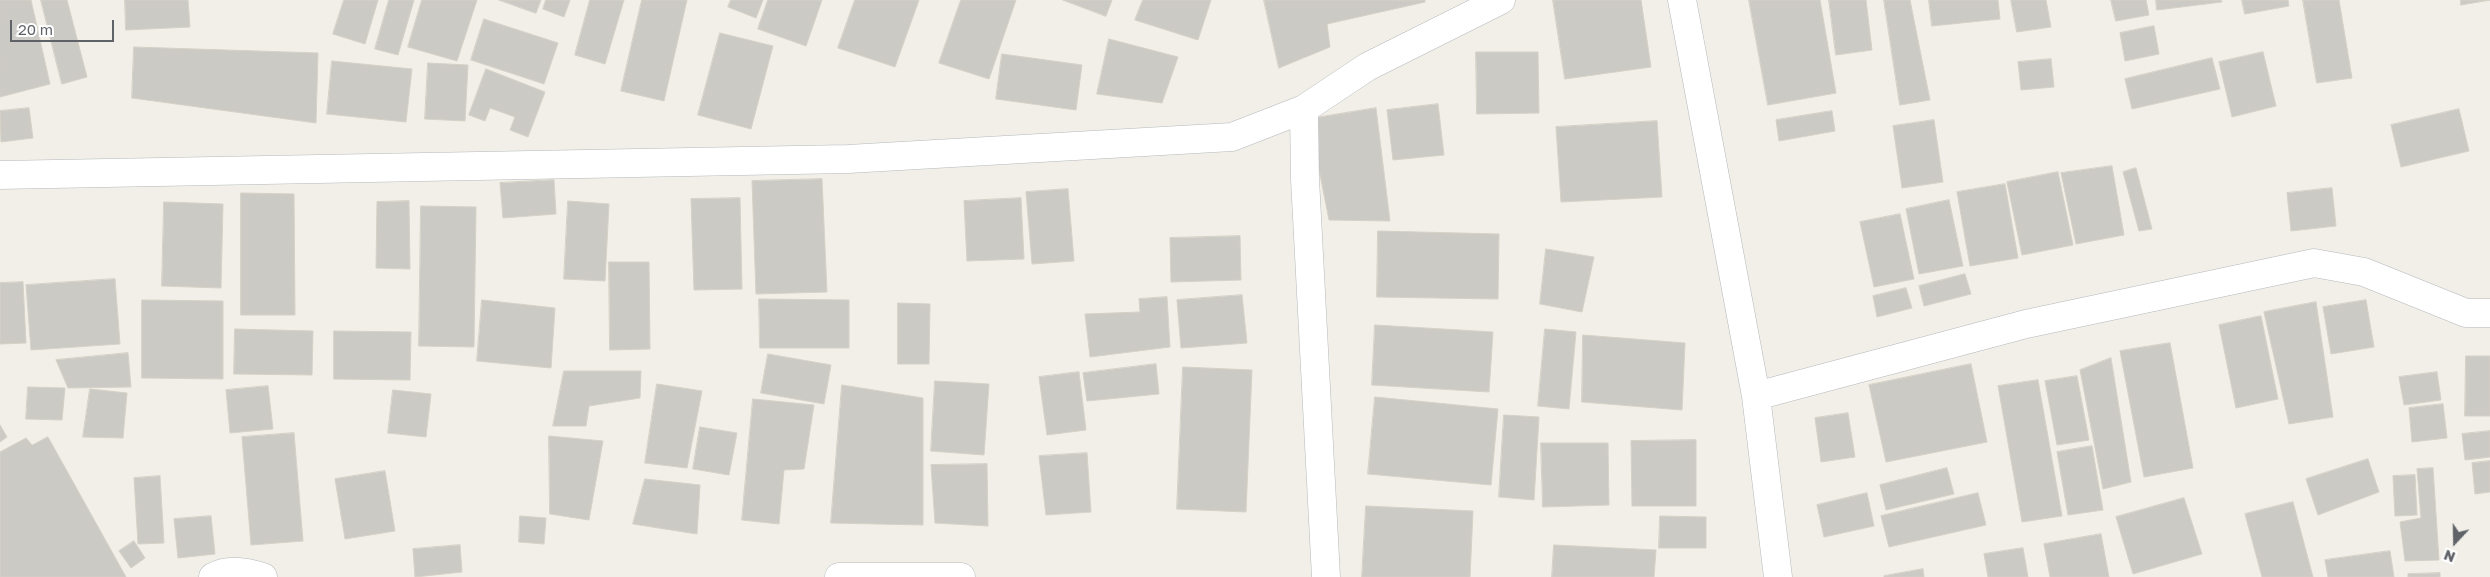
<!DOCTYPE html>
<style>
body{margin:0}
#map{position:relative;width:2490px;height:577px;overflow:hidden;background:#f1efe8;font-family:"Golos Text",sans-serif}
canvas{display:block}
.north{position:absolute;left:2430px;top:517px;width:50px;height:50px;-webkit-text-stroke:4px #fff;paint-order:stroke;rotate:201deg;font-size:14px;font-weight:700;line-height:20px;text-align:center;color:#5f6368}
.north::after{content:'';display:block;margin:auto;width:18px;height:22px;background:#5f6368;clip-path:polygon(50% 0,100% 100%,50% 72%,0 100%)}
.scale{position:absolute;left:10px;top:20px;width:104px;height:22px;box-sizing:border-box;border:2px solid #5f6368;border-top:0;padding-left:6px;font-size:15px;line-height:18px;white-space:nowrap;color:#5f6368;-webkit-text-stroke:4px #fff;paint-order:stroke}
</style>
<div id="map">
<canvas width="2490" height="577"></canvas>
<div class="north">N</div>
<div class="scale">20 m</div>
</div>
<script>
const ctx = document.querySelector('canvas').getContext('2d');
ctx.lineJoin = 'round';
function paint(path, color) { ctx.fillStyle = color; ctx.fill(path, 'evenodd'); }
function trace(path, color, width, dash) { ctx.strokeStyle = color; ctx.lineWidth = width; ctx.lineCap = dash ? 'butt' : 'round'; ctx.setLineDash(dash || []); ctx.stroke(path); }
const building = new Path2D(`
 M0,0H31L50,84L0,97Z
 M41,0H67L87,77L62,84Z
 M125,0H188L190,27L126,30Z
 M344,0H378L365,44L333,34Z
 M389,0H414L398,55L375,49Z
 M422,0H477L457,61L408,47Z
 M499,0H541L536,13Z
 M546,0H570L564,17L543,9Z
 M590,0H624L605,64L575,55Z
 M642,0H687L664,101L621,91Z
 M731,0H763L756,18L728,7Z
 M768,0H822L806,46L758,29Z
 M855,0H919L895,67L838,48Z
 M961,0H1016L989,79L939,63Z
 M1063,0H1112L1106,16Z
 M1143,0H1211L1198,40L1135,20Z
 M1264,0H1425V2L1327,24L1330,47L1279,68Z
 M1553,0H1641L1651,67L1565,79Z
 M1749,0H1820L1836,93L1768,105Z
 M1829,0H1866L1872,50L1836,55Z
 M1884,0H1910L1930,100L1900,105Z
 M1929,0H1998L2000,19L1932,26Z
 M2011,0H2046L2051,27L2017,32Z
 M2111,0H2146L2149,15L2116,21Z
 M2156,0H2221L2222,2L2157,10Z
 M2242,0H2288L2289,6L2245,14Z
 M2303,0H2339L2352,78L2317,83Z
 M2461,0H2490L2461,5Z
 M484,19L558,43L544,84L471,60Z
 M2154,26L2159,54L2125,61L2120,33Z
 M720,33L773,46L751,129L698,115Z
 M1109,39L1178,57L1162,103L1097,94Z
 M134,47L318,53L316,123L132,98Z
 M1476,52H1538L1539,113L1477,114Z
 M2263,52L2276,106L2232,117L2219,62Z
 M1002,54L1082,65L1076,110L996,99Z
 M2212,58L2220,89L2132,109L2125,79Z
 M2051,59L2054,87L2021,90L2018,62Z
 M332,61L412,69L406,122L327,114Z
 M428,63L468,65L465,121L425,119Z
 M486,69L545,92L528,137L510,130L515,117L490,108L485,121L469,115Z
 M1438,104L1444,155L1393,160L1387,110Z
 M29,108L33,138L1,142L0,111Z
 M1376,108L1390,221L1329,220L1309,119Z
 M2459,109L2469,151L2401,167L2391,125Z
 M1832,111L1835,131L1779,141L1776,120Z
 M1934,120L1943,182L1902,188L1893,126Z
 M1657,121L1662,197L1561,202L1556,127Z
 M2112,166L2124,235L2076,244L2061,173Z
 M2136,168L2152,229L2139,231L2123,172Z
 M2058,172L2073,245L2022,255L2007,182Z
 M822,179L827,292L756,294L752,181Z
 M554,180L556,214L503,218L500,183Z
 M2005,184L2018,258L1970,266L1957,192Z
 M2332,188L2336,226L2291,231L2287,193Z
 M1068,189L1074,261L1032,264L1026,192Z
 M241,193L294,194L295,315H241Z
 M740,198L742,289L694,290L691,199Z
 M1021,198L1024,259L967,261L964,201Z
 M1949,200L1963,266L1919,274L1906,209Z
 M409,201L410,269L376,268L377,202Z
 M568,201L609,204L605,281L564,279Z
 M164,202L223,204L221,288L162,286Z
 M421,206L476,207L474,347L419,346Z
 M1900,214L1914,279L1874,287L1860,222Z
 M1378,231L1499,234L1498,299L1377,297Z
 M1240,236L1241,280L1171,282L1170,238Z
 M1546,249L1594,257L1582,312L1540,304Z
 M609,262H649L650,349L610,350Z
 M1965,274L1971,294L1924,306L1919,286Z
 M115,279L120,344L31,350L26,285Z
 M23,282L26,343L0,344V283Z
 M1906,288L1912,308L1877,317L1873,296Z
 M1242,295L1247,343L1181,348L1177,300Z
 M1167,297L1170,347L1090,357L1085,314L1140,312L1139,299Z
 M759,299L849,300V348H760Z
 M142,300L223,301V379L142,378Z
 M482,300L555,308L551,368L477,361Z
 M2366,300L2374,347L2331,354L2323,307Z
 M2316,302L2333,417L2289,424L2264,312Z
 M898,303L930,304L929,364H898Z
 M2261,316L2278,399L2236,408L2219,325Z
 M1375,325L1493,332L1489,392L1372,385Z
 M235,329L313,331L312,375L234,374Z
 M1545,329L1576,332L1569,409L1538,406Z
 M334,331L411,332L410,380L334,379Z
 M1583,335L1685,343L1682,410L1582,402Z
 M2170,343L2193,468L2144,477L2120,351Z
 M128,353L131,387L68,388L56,360Z
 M768,354L831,365L824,404L761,393Z
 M2466,356H2490V416H2465Z
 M2111,358L2131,482L2103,489L2080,370Z
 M1156,364L1159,394L1087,401L1083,373Z
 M1971,364L1987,442L1886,462L1869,385Z
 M1183,367L1252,370L1246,512L1177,509Z
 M564,371H641L640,398L589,406L586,426H553Z
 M1079,372L1086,430L1047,435L1039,377Z
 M2437,372L2441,400L2404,405L2399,377Z
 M2077,376L2089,440L2057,445L2045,381Z
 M2038,380L2062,516L2022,522L1998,386Z
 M935,381L989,384L984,455L931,451Z
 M657,384L702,391L687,468L645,463Z
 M842,385L923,398V525L831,523Z
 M268,386L273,429L230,433L226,390Z
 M28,387L65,388L62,420L26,419Z
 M90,389L127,393L123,438L83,437Z
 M393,390L431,394L426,437L388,433Z
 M1375,397L1498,409L1491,485L1368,474Z
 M753,399L814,405L804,469L784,470L779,524L742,520Z
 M2443,404L2447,438L2412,442L2409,408Z
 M1848,413L1855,457L1821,462L1815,418Z
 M1504,415L1539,417L1534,500L1499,497Z
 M0,425L7,437L0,442Z
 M700,427L737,433L729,475L693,469Z
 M2490,431V457L2465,460L2462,434Z
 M294,433L303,541L251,545L242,437Z
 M549,436L603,441L589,520L550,514Z
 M48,437L126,577H0V452L26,438L32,445Z
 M1696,440V506H1632L1631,441Z
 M1541,443H1608L1609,505L1543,507Z
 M2092,446L2103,510L2068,515L2057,452Z
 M1087,453L1091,512L1046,515L1039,456Z
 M2368,459L2379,492L2318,515L2306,479Z
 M2490,461V492L2475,494L2472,463Z
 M987,464L988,526L935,523L931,465Z
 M1947,468L1954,494L1886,510L1880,485Z
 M2433,468L2439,560L2405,561L2400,522L2421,518L2417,469Z
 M385,471L395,531L345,539L335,479Z
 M2415,475L2417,515L2395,516L2393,476Z
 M160,476L164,543L138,544L134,478Z
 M645,479L700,485L697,534L633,524Z
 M1867,493L1874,526L1824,537L1817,505Z
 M1978,493L1986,525L1889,547L1881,516Z
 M2184,498L2202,554L2133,574L2116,517Z
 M2293,502L2313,577H2262L2245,514Z
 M1366,506L1473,511L1470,577H1362Z
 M211,516L215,554L178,558L174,519Z
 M520,516L546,518L544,544L519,542Z
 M1660,516L1706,517V548H1659Z
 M2101,534L2109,577H2050L2044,544Z
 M134,541L145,558L131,568L119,551Z
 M460,545L462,572L415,577L413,549Z
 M1554,545L1656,550L1654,577H1552Z
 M2023,548L2028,577H1988L1984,554Z
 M2390,551L2394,577H2328L2325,560Z
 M1923,569L1924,577H1884V576Z
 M2440,573V577H2408V574Z`);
paint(building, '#cccac5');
trace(building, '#d6d1c6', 1);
const minor = new Path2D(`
 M1682,0L1756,396L1778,577
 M1304,109L1305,179L1326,577
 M0,175L848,159L1232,137L1304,109L1367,67L1501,0
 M1756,396L2026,324L2314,263L2364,272L2466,313H2490
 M213,577C228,568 248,572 263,577
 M839,577H961`);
trace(minor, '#b5b8bc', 29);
trace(minor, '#fff', 28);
</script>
